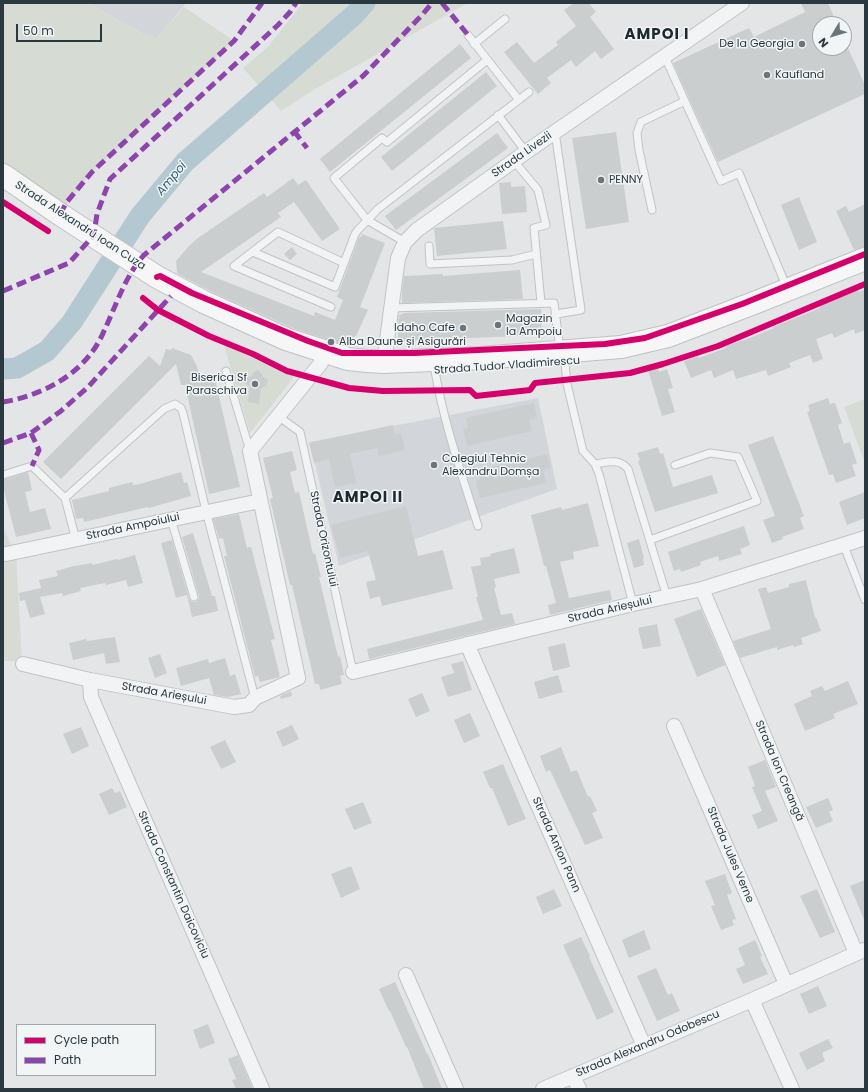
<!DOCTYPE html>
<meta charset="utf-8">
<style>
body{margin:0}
#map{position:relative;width:868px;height:1092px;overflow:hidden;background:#e3e5e7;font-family:Poppins,sans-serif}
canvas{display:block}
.frame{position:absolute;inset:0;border:4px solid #2b3840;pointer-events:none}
.legend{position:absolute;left:16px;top:1024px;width:140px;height:52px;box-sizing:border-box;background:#f1f5f6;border:1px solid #a2a9ad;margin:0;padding:5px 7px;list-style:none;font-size:12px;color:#2b3840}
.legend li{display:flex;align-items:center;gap:8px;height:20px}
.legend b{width:20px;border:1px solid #a2a9ad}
.north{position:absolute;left:812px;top:16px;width:40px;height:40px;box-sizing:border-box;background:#f1f5f6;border:1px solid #a2a9ad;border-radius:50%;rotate:232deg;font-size:11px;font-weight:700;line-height:16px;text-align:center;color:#2b3840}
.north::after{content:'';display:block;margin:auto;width:14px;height:18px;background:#6b757a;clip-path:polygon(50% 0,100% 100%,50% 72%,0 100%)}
.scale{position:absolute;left:16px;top:24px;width:86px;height:18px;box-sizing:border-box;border:2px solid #2b3840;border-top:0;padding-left:5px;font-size:12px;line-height:14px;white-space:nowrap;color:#2b3840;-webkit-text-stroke:3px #f1f5f6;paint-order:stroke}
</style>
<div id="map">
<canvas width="868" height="1092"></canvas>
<div class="frame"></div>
<ul class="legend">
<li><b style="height:5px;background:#d6006c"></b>Cycle path</li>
<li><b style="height:5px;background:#8e44ad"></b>Path</li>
</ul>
<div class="north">N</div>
<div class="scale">50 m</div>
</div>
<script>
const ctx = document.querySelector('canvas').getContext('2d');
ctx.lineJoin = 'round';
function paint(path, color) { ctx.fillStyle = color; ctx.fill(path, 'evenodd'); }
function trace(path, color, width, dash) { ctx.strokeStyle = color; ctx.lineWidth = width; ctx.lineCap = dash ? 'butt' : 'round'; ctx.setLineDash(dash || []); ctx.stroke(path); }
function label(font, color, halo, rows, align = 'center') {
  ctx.font = font + ' Poppins,sans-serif'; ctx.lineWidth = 3; ctx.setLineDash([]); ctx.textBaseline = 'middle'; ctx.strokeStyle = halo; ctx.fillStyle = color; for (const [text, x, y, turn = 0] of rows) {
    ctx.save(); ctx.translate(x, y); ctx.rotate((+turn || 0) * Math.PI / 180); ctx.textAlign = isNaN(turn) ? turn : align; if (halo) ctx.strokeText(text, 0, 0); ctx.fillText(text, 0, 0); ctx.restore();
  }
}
paint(new Path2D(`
 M89,3H186L157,38H149Z
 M538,398L557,489L339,566L310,442Z`), '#d2d6da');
paint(new Path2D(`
 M3,3H89L141,34V32L157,38L184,7L234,41L92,172L63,209L3,165Z
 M303,3H468L315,89L281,111L243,68L267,48Z
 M224,345L294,377L250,433Z
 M865,399V463L844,407Z
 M3,528L16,555L22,661H3Z`), '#d6dbd3');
trace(new Path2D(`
 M3,369L17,368L47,351L72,322L140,216L185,162L354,15L365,3`), '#b3c8d0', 21);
paint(new Path2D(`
 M574,3H589L596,12L590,17L614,49L601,59L595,51L576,67L571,60L547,78L551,83L538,94L504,52L517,42L534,63L558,45L556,42L576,26L564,10Z
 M801,3H828L837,24H820V48H848L865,85V94L718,162L673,63L749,28L754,37L805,12Z
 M460,44L471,58L330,172L320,159Z
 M486,72L497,86L392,171L381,157Z
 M616,132L629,222L586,229L572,138Z
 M497,133L508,148L396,230L385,216Z
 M293,178L298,185L306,180L340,229L322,241L294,202L278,213L281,217L201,272L314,316L315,312L335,320L343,300L337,297L359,237H361L362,234L385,243L360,307L368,310L356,336L341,344L290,327L210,291L178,274L177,272L176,261L189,246L198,238L264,193L267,197Z
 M511,182V187L525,186L527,212L502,214L499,183Z
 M799,197L817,242L799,250L781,205Z
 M865,204V247L854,250L836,211L846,206L849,212Z
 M503,221L507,249L437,256L434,228Z
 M292,247L297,254L290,260L284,254Z
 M520,270L523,299L402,303V291L404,276L443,274V276Z
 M858,288L859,292L865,289V330L855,334L854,329L834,338L832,333L816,339L823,359L813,363L810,355L789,363L791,367L768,376L766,370L736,379L733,370L714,378L711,370L691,378L684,361L698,356L699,358L726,348V346L750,338L774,328L773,327L820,308L819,306L841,296L840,295Z
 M541,309L542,335L398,341V324L399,315L403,314V313Z
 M172,348L191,355L197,366L201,382L215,379L240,487L209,494L185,385H181L176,364L61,479L43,462L149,356L160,366L166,349L171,350Z
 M658,367L659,372L667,369L673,388L668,389L675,412L662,416L648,370Z
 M258,370L262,374V376L268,380L266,386L261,388L259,404L248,402L250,386L238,380L252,376L253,373Z
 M828,398L830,404L835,403L842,423L838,425L844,444L850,442L857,463L852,465L856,476L836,483L833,474L829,475L807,412L810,411L808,405Z
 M534,403L537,418L529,420L532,431L467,446L463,429L468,428L466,418Z
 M393,425L395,435L401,433L405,450L379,456L377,448L350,454L356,483L335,487L329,459L314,463L309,443Z
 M773,436L804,516L800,518L804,529L782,537L783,539L772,543L763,520L775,516L748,445Z
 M658,447L660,454L663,453L673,487L712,475L718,493L655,512L638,461L640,460L637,453Z
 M292,451L297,470L290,472L295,493L299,492L313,554L315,553L321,577H319L338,657L340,656L344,675L340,676L342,684L320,690L319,684H315L292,585H290L270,499L273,498L263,458Z
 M547,454L551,468L543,470L546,483L480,498L476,481L480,480L478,470Z
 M28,472L32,490L25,492L30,512L45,508L51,529L16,537L3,487V480Z
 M181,472L184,483L187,482L191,496L149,508L148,507L84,522L83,518L76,519L72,500L109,491V488L132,482L133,485L140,484Z
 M865,492V518L847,525L839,502Z
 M588,503L599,546L573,552L574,559L560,562L569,598L610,590L612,600L550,615L548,605L556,603L546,566H544L531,515L561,507L562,510Z
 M406,506L418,556L443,550L453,589L382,606L380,596L370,599L366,582L376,580L368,551L340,558L331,525Z
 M239,514L247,548L251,547L275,639L271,640L280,677L260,682L258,676L255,677L224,556H227L223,538L219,539L213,519Z
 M744,526L750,545L740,549L742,554L719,561L718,556L700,562L701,565L681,572L680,569L674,571L668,552Z
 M193,533L212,596H215L218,611L192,617L187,595L176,598L161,543L172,540L189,598L192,602H196L199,599V596L182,537Z
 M639,539L644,558H643L644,565L634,568L627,543Z
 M514,548L520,573L494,579L496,587L494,588L501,615L512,613L515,624L369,659L367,649L483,620L476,597H478L471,567L481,565L480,558L491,556L490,554Z
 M135,555L143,583L128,587L126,580L106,585L105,583L80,588L81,591L63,596L62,593L40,597L45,614L30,618L25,600L20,601L19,593L41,588L39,580L58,576L56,571L74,566L92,563V565L117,559L118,560Z
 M806,580L815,618L816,617L821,631L801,638L803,644L794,647L793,645L777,650V647L740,658L733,641L771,629L758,589L766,587L768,593L789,587V584Z
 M701,609L725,665L697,677L674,619Z
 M657,624L661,646L643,649L638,628Z
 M115,637L120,662L106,664L104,653L73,660L69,643L86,639L87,641Z
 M565,643L570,667L553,671L548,647Z
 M160,654L167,673L155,678L148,658Z
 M225,658L230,676L235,674L241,694L228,697L214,695L209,678L181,686L176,668L208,659L209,663Z
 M463,661L472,690L448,697L441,677L454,673L451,664Z
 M558,675L563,692L539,699L534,682Z
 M848,681L858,704L833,714L835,718L805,731L794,704L812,696L810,691L822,686L825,691Z
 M291,691L292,696L281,699L280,696Z
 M422,693L430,711L416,717L408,699Z
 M470,713L480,736L464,743L454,720Z
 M292,725L299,739L283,747L276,732Z
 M81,727L89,746L72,754L63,734Z
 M225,740L236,762L221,769L210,747Z
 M561,747L571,772L577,770L588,797L590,796L597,811L592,813L603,838L585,845L550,770L546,772L540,756Z
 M765,760L776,787L765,791L778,821L758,829L752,815L762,811L752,787L755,786L748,767Z
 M503,764L526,819L508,826L492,788H490L483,772Z
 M112,788L115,793L120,791L127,807L109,815L99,794Z
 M828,798L833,810L829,812L833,821L816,828L806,807Z
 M363,802L372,823L354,830L345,809Z
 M351,866L360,889L341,898L331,874Z
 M725,874L732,893L727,895L736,919L732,920L734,925L721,930L711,906L715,905L705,881Z
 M865,880V922L850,886Z
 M554,889L562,906L543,914L536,897Z
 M817,889L835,932L820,938L800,896Z
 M644,930L651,949L629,958L622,940Z
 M581,937L590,956L589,957L614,1012L597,1020L563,945Z
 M755,940L762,956L760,957L768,974L743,984L736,969L745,965L738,948Z
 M656,968L668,995L672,993L680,1011L657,1021L637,976Z
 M395,982L427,1054H428L442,1089H424L407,1047H406L390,1011H389L379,989Z
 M818,986L827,1006L809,1014L800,994Z
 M208,1024L215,1043L200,1049L193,1030Z
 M828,1039L833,1048L822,1053L825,1061L807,1070L799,1053Z
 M238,1055L253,1089H236L232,1080L236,1079L228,1059Z`), '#cbcecf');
const lane = new Path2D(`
 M468,35L519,100
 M474,44L505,19
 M665,57L721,181L739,173L787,288
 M498,115L526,152
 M555,132L581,310L556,314
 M514,161L538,190L546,225L534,228L541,303
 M652,210L639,150L637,133L641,122L685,101
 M405,242L367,220L334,178L382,138L387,142L487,60
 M429,246L430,264L512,260L536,254
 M253,252L335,287L355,234L358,230L378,209L529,92
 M331,307L234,266L278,232L344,263
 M391,308L554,303L560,349
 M565,363L567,384L583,451L595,464L599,474L633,604
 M226,371L250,451
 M435,371C444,424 462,475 478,526
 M278,416L300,432L353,672
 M595,464C608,462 619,458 628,469L667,597
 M3,475L32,466L65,498L76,540
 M65,498L164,409L175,404L181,408L183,413L206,511L255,698
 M171,519L194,597
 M650,540L757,501L738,457L710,453L675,465
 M844,546L865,600`);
const street = new Path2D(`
 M384,362L398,258L405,242L417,230L526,152L742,3
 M6,554L260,501
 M702,589L856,953
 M467,644L644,1046
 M23,664L90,680L234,707L249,705L255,698L298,678L250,451L321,363
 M353,672L633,604L702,589L865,538
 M90,680L91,697L262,1089
 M674,726L786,984
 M406,975L456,1089
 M752,1000L792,1089
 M573,1076L579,1089
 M543,1089L752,1000L864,950`);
const primary = new Path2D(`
 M3,175L61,215L157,277L204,302L286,339L348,359L367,361L384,362L480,358L621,347L668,336L754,303L865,259`);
trace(lane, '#c1c3c5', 9);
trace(street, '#c1c3c5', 16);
trace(primary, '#bfc2c5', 24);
trace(lane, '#f2f3f4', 7);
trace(street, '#f2f3f4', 14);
trace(primary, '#f6f6f6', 22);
trace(new Path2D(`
 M442,3L468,35
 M294,131L307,148
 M58,212L63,209L66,203L92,172L234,41L262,3
 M3,291L69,263L94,235L97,214L110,179L278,25L290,12L296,3
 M3,402C45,395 87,372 104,331C116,306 125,276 144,255L363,76L422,15L432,3
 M31,433L39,450L32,466
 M3,443L31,433L61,411L88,387L171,296`), '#8e44ad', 5, [10, 5]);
trace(new Path2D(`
 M3,202L48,231
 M157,277L160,276L192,293L308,341L342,353H414L605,344L645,338L742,304L865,254
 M143,298L158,310L209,336L253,354L287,371L349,388L383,391L470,390L476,396L530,390L535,383L630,373L663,364L718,346L865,284`), '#d6006c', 6);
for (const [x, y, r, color] of [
 [802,44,4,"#6b757a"],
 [767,75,4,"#6b757a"],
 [601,180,4,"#6b757a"],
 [498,325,4,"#6b757a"],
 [463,328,4,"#6b757a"],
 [331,342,4,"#6b757a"],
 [255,384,4,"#6b757a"],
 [434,465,4,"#6b757a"]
]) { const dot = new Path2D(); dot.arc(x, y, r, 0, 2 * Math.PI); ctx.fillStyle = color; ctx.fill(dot); trace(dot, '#f1f5f6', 1.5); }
label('11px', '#2b3840', '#f1f5f6', [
 ["De la Georgia",794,44,"right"],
 ["Kaufland",775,75],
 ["PENNY",609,180],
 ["Magazin",506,319],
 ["la Ampoiu",506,332],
 ["Idaho Cafe",455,328,"right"],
 ["Alba Daune și Asigurări",339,342],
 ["Biserica Sf",247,378,"right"],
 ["Paraschiva",247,391,"right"],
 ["Colegiul Tehnic",442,459],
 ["Alexandru Domșa",442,472]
], 'left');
label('11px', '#2b3840', '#f1f5f6', [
 ["Strada Livezii",522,155,-35],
 ["Strada Alexandru Ioan Cuza",80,226,33],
 ["Strada Tudor Vladimirescu",507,366,-4],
 ["Strada Ampoiului",133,527,-12],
 ["Strada Orizontului",323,539,78],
 ["Strada Arieșului",610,610,-13],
 ["Strada Arieșului",164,694,10],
 ["Strada Ion Creangă",779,771,67],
 ["Strada Anton Pann",556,845,66],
 ["Strada Jules Verne",730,855,67],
 ["Strada Constantin Daicoviciu",173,885,66],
 ["Strada Alexandru Odobescu",648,1044,-23]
]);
label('italic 12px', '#386071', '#f1f5f6', [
 ["Ampoi",172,179,-50]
]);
ctx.letterSpacing = '1px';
label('bold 15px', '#1d2830', '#f1f5f6', [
 ["AMPOI I",657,35],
 ["AMPOI II",368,498]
]);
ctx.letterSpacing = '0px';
</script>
